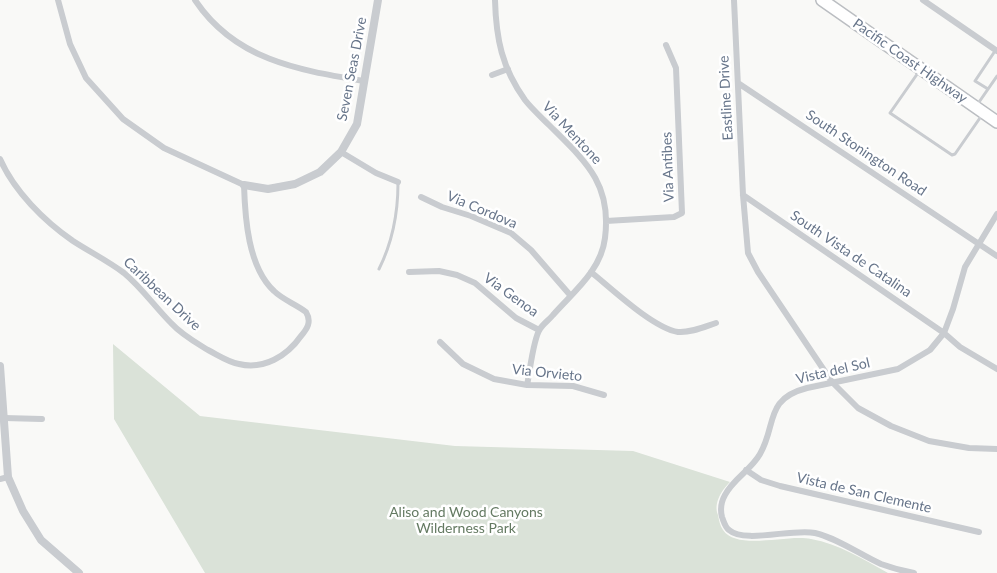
<!DOCTYPE html>
<style>
body{margin:0}
canvas{display:block;background:#f9f9f7}
</style>
<canvas width="997" height="573"></canvas>
<script>
const ctx = document.querySelector('canvas').getContext('2d');
ctx.lineJoin = 'round';
function paint(path, color) { ctx.fillStyle = color; ctx.fill(path, 'evenodd'); }
function trace(path, color, width, dash) { ctx.strokeStyle = color; ctx.lineWidth = width; ctx.lineCap = dash ? 'butt' : 'round'; ctx.setLineDash(dash || []); ctx.stroke(path); }
function label(font, color, halo, rows, align = 'center') {
  ctx.font = font + ' Lato,sans-serif'; ctx.lineWidth = 5; ctx.setLineDash([]); ctx.textBaseline = 'middle'; ctx.strokeStyle = halo; ctx.fillStyle = color; for (const [text, x, y, turn = 0] of rows) {
    ctx.save(); ctx.translate(x, y); ctx.rotate((+turn || 0) * Math.PI / 180); ctx.textAlign = isNaN(turn) ? turn : align; if (halo) ctx.strokeText(text, 0, 0); ctx.fillText(text, 0, 0); ctx.restore();
  }
}
paint(new Path2D(`
 M113,344L200,416L455,446L633,451L730,482C722,490 713,503 718,515C719,520 720,526 723,530C737,551 788,534 811,539C839,544 863,559 888,573H205L114,419Z`), '#dae2d8');
const trunk = new Path2D(`
 M822,0L997,122`);
trace(trunk, '#bbbec2', 14);
trace(new Path2D(`
 M920,70L890,113L952,155L955,154L982,115
 M988,89L975,81L995,51
 M977,105L997,76
 M379,269C392,243 398,213 398,183`), '#c9ccd0', 3);
trace(new Path2D(`
 M195,0C235,60 298,70 364,81
 M495,0C496,39 502,68 525,100C532,109 541,117 549,125C585,161 612,183 605,238C601,271 573,292 553,315C549,320 543,324 540,329C533,339 530,372 527,385
 M734,0L743,195L748,253L758,272L832,382L858,408L891,426L929,441L969,448L997,449
 M923,0L997,51
 M492,75L508,69
 M738,83L997,256
 M341,152L376,173L398,182
 M0,159C14,191 44,221 73,241C90,252 108,261 124,273C142,288 155,307 171,323C182,335 195,342 208,350C218,355 228,362 239,364C264,370 287,356 301,336C307,329 312,322 306,312C296,304 283,300 274,291C248,267 245,218 244,185L164,148L123,119L86,78L70,44L58,0
 M743,195L944,333L960,347L997,369
 M421,197L442,207L471,216L511,233L531,250L570,295
 M606,221L674,217L682,213L676,68L666,45
 M409,272L439,271L457,275L475,283L516,318L539,330
 M591,272C612,289 653,328 678,332C691,333 704,327 716,323
 M440,342L463,364L494,379L527,385L573,386L604,395
 M4,418L42,419
 M746,470L761,480L780,486L979,532
 M0,479L8,477
 M914,573C903,571 892,568 881,564C859,554 839,539 815,533C793,528 745,544 729,530C725,527 724,522 722,517C720,509 721,502 725,495C733,479 751,470 760,454C777,425 764,399 807,388L898,369L930,350L944,333L953,309L965,267L997,214`), '#c9ccd0', 6);
trace(new Path2D(`
 M244,185L268,189L295,184L320,172L341,152L357,124L378,0
 M0,366L8,477L23,511L41,540L79,573`), '#c9ccd0', 8);
trace(trunk, '#fff', 11);
label('14px', '#67758a', '#fff', [
 ["Pacific Coast Highway",910,61,35],
 ["Seven Seas Drive",352,69,-79],
 ["Eastline Drive",726,98,-93],
 ["Via Mentone",572,133,47],
 ["South Stonington Road",866,153,34],
 ["Via Antibes",668,167,-92],
 ["Via Cordova",482,210,23],
 ["South Vista de Catalina",851,254,34],
 ["Caribbean Drive",162,294,43],
 ["Via Genoa",511,295,36],
 ["Vista del Sol",833,371,-13],
 ["Via Orvieto",547,373,6],
 ["Vista de San Clemente",864,493,13]
]);
label('14px', '#647a62', '#fff', [
 ["Aliso and Wood Canyons",466,512],
 ["Wilderness Park",466,528]
]);
</script>
